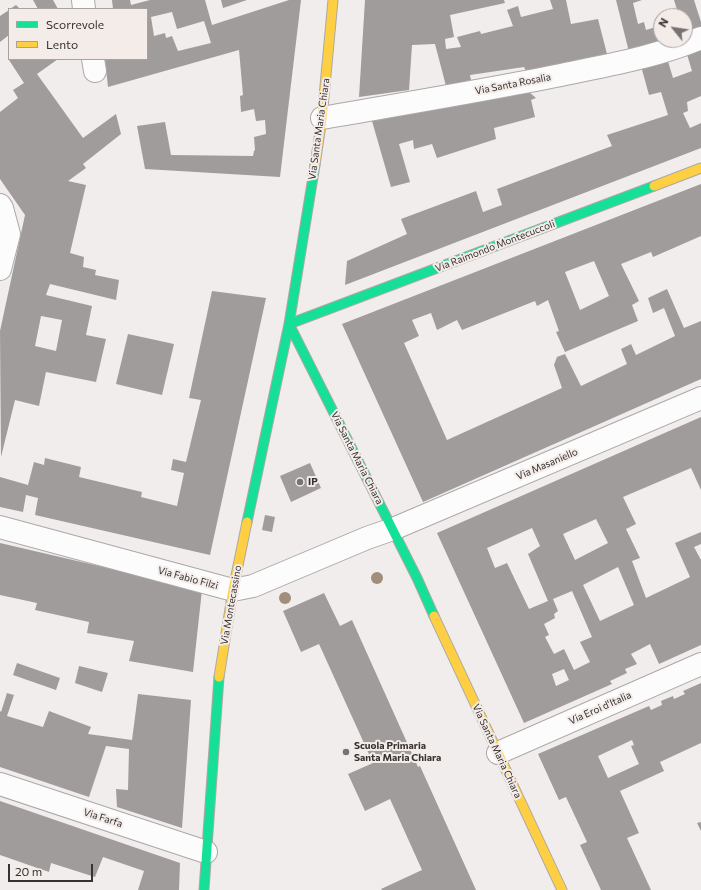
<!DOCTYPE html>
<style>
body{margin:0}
#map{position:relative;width:701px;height:890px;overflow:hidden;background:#f1edec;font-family:Commissioner,sans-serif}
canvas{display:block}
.legend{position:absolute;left:8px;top:8px;width:140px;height:52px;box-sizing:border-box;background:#f4ece9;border:1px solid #a8a29f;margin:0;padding:5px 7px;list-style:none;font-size:12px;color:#353231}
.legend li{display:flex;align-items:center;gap:8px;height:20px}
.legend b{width:20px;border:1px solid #a8a29f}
.north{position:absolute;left:653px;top:8px;width:40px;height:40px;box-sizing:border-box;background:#f4ece9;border:1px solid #a8a29f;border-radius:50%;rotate:300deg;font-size:11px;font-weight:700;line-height:16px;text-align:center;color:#353231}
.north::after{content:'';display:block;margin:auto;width:14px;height:18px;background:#777372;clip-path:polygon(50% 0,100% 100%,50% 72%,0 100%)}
.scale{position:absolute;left:8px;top:864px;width:85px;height:18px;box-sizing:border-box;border:2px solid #353231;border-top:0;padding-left:5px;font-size:12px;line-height:14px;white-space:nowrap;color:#353231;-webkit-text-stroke:3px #f4ece9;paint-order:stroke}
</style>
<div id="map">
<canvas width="701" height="890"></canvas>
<ul class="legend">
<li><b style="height:5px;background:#16e098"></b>Scorrevole</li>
<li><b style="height:5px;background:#ffcf43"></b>Lento</li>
</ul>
<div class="north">N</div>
<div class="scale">20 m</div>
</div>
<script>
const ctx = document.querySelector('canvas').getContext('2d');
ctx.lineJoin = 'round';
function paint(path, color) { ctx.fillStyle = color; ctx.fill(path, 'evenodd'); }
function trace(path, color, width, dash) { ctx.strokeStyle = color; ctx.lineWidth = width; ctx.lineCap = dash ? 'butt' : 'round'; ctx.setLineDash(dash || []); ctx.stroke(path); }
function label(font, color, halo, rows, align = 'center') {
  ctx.font = font + ' Commissioner,sans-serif'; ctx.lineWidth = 4; ctx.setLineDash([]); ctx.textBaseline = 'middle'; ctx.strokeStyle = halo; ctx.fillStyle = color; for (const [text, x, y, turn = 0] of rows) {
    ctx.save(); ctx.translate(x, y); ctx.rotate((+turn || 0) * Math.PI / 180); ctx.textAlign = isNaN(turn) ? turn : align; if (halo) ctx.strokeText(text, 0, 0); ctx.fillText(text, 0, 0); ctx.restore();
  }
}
paint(new Path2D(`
 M33,0H53L58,9H38Z
 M112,0H130L131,5L150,0H205L212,25L289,0H301L280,177L145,169L137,126L165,122L171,155L253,156L254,151L255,150L254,137L266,134L265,120L256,121L254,109L241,112L240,96L243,95L239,50L108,87L105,59H147V9H113ZM172,12L177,29L204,21L211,43L178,51L172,36L166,38L165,33L154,36L151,17Z
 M221,0H247L223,8Z
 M365,0H504L505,3L450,15L454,37L445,39L446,49L461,47L457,37L480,31L481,34L513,26L507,10L518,6L521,17L553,9L550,0H566L571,24L598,19L607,54L526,71L524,67L470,75L471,80L446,86L435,44L412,45L409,90L359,97Z
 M616,0H642L633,3L638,24L644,22L646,30L659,26L661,40L663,43L629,52Z
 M674,0H694L701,22V29L685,36V16H679Z
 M16,5L20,9H10Z
 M9,10V35L0,42V16Z
 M701,50V96L687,102L688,111L683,113L690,128L701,123V148L345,285L347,261L407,234L401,219L476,191L483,212L502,205L497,189L612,146L607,135L668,115L661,92L649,95L641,66L667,58L673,78L692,71L686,51Z
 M11,59H58L37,74L83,138L116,114L121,134L83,164L86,168L68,181L86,185L70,253L84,257L83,267L96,270L95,275L119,280L116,300L50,284L46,295L92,306L86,335L106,339L96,382L46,372L39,406L15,400L1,457L0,331L25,215L0,179V112L18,98L13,90L24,83L9,60ZM41,316L62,320L56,351L35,346Z
 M529,92L536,98L531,100L535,117L494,128L496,139L437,158L432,144L414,149L413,140L399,144L410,182L391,187L372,121Z
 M701,184V236L653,257L651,252L621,264L639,301L632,305L638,321L565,352L556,332L559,331L548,300L537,306L535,301L462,330L457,320L437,330L431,313L412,320L419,336L404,343L447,440L562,388L554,365L557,357L565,354L581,386L627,364L621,349L631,344L636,355L675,336L664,308L653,313L648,298L667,289L684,328L701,321V379L423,502L342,324ZM594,261L609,296L580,310L565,272Z
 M212,291L266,298L210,555L35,515L38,498L26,495L23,512L0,507V477L28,485L34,462L44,465L45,458L81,467L79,477L142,492L141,497L177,506L184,473L171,470L173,459L186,462L201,400L189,398Z
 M128,334L174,344L162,395L116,384Z
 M701,417V490L691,468L623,497L636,524L626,529L640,558L632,561L646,598L690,577L675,543L701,532V544L694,547L701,560V645L659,664L650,644L631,654L637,664L625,669L627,673L610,681L612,684L524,723L437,533ZM596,519L608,543L575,560L563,534ZM532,528L540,546L528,554L548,601L529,609L507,563L495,568L487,548ZM618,567L634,605L600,621L583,585ZM572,591L592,637L580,642L590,662L574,670L564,649L554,654L545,637L549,635L544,624L555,618L554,614L558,611L553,599ZM564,669L569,680L556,686L552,674Z
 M310,463L321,488L291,502L280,476Z
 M265,515L275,517L272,532L262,530Z
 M0,543L202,590L193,672L129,661L134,641L87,633L89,622L35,610L37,603L0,595Z
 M324,593L340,626L352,620L418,767L420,766L476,890H382L381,889L422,870L390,799L365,811L348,774L373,763L319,644L301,652L283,611Z
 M17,663L60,678L56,690L13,675Z
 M79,666L108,673L102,692L75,683Z
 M701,683V743L660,762L664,771L620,791L639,833L627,838L651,890H601L580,845L587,842L566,797L559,800L538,754L649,706L651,710L662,705L661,701L673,696L674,699L685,694L683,691ZM632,740L634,745L631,746L639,764L608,778L598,756Z
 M7,693L14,695L7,716L43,727L49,711L91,727L88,734L132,740L138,694L191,700L182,828L117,807L116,789L128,790L129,749L106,746L89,797L0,767V711L1,712Z
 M0,801L180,863L179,890H138L144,871L103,857L95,877L51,863L49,872L0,855Z
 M701,822V831L697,823Z`), '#9f9c9b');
const street = new Path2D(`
 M83,0L84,9
 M93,59L95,71
 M322,118C402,104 481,91 561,75C608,65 656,57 701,38
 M0,205L2,208L9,234L0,269
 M0,527L233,590L253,586L367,538L393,529L701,398
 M498,753L701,664
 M0,784L206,852`);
const fast = new Path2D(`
 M289,324L417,578L434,616
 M289,324L654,186
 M247,522L289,324L315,165
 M204,890L219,677`);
const slow = new Path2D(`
 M315,165L322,118L333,0
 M654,186L701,168
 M434,616L562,890
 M219,677L233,590L247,522`);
trace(street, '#aca8a7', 24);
trace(fast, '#aca8a7', 11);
trace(slow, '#aca8a7', 11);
trace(street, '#fdfcfc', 22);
trace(fast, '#16e098', 9);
trace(slow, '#ffcf43', 9);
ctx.fillStyle = '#9f8f7b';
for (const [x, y] of [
 [377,578],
 [285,598]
]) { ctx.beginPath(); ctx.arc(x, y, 6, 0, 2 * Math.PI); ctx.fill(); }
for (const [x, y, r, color] of [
 [300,482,4,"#777372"],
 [346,752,4,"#777372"]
]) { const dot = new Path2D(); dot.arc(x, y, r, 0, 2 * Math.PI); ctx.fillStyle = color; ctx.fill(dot); trace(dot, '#f4ece9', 1.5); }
label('10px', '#353231', '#f4ece9', [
 ["Via Santa Rosalia",513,84,-11],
 ["Via Santa Maria Chiara",319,129,-82],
 ["Via Raimondo Montecuccoli",495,246,-21],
 ["Via Santa Maria Chiara",357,458,63],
 ["Via Masaniello",547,464,-23],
 ["Via Fabio Filzi",188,578,15],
 ["Via Montecassino",231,605,-80],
 ["Via Eroi d'Italia",600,708,-24],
 ["Via Santa Maria Chiara",497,751,65],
 ["Via Farfa",103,818,18]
]);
label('bold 10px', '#353231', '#f4ece9', [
 ["IP",308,482],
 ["Scuola Primaria",354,746],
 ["Santa Maria Chiara",354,758]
], 'left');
</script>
